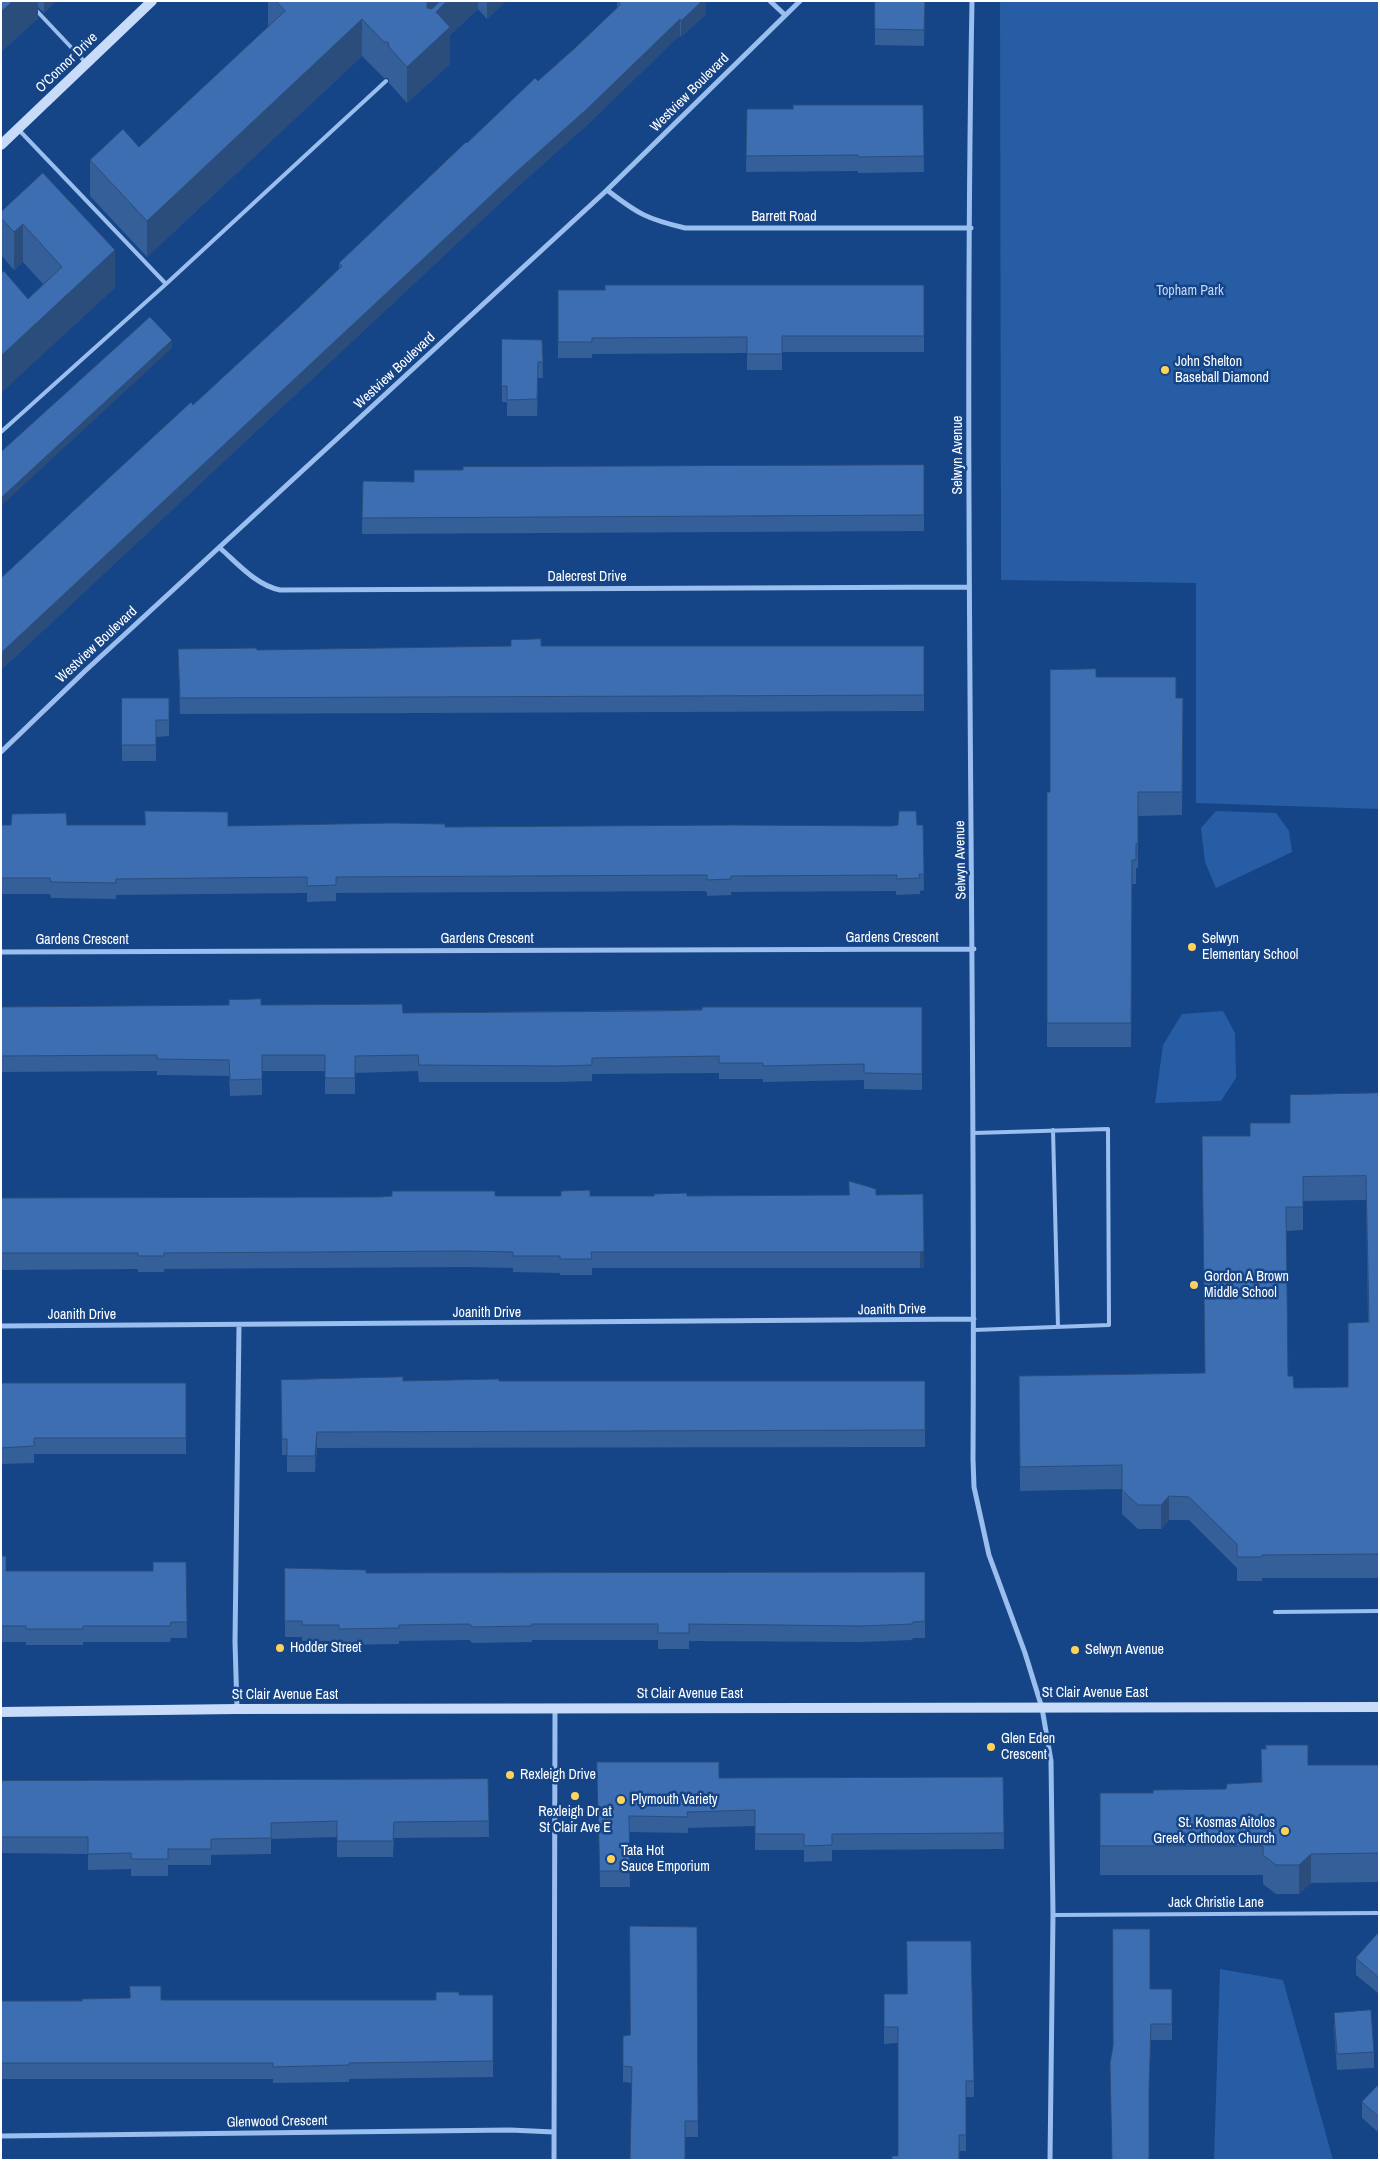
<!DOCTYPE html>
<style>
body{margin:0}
#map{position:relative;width:1380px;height:2161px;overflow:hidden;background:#154487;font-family:"Archivo Narrow",sans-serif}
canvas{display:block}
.frame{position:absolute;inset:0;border:2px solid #fff;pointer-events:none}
</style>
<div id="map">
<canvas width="1380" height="2161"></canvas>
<div class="frame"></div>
</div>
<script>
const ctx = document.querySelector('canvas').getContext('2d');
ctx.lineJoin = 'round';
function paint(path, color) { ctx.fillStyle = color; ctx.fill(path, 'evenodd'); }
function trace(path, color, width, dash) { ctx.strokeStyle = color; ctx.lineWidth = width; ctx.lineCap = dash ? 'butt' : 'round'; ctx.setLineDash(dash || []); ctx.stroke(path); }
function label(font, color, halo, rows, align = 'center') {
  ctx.font = font + ' "Archivo Narrow",sans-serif'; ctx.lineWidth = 5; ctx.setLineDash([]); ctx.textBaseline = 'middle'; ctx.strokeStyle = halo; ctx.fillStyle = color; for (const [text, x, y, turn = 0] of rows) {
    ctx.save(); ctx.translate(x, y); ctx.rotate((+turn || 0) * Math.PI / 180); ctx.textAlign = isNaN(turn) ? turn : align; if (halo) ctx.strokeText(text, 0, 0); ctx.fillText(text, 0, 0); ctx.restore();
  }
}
paint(new Path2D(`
 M1000,1H1379V809L1196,803V583L1001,580Z
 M1216,811L1276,813L1289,831L1292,852L1216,888L1205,862L1201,828Z
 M1223,1011L1235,1033L1236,1078L1221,1101L1155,1103L1163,1045L1182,1014Z
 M1220,1969L1283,1980L1333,2160H1214Z`), '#275da5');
trace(new Path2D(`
 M35,9L85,62
 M166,284L386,81
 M1,432L166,284L18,129
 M1053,1130L1058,1327
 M974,1330L1109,1325L1108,1129L974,1133
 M1275,1612L1379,1611
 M1053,1915L1379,1913`), '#9abeee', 4);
trace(new Path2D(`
 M770,1L785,15
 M972,1C963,487 976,973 973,1459L974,1487L989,1555L1025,1653L1042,1708L1051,1761L1053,1915L1050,2160
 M607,190C638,214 647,219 685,228H971
 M220,548C238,564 256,585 280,590L969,587
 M1,752L85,671L607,190L800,1
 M1,952L974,949
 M1,1326L974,1319
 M237,1709L235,1642L239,1326
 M1,2136L510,2130L554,2132
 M554,2160L555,1709`), '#9abeee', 5);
trace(new Path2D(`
 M1,145L152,1
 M1,1712L237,1709L1379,1707`), '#c8dcfa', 10);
paint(new Path2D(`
 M1,1H56L44,13L38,7V18L1,52Z
 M268,1H506L487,19L478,9L450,35V64L407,103L389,83L388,78H384L362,56L147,257L90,196V160L139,147L268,27Z
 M617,1H706V14L681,37L680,35L587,125L514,190L1,670V578L193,405L297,309L339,269V263L467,143L575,48L617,9Z
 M875,1H925L924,46L875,45Z
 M923,105L924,172L858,173V171L746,172L747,109H793Z
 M43,173L115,288L28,299L43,284L23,262L14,270L1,255V212Z
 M924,285V352H782V370H747V353L592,354V358H558V290H605Z
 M502,339L542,340L543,378H538L537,416H507V402H502Z
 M924,465V531L362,534L363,481L414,482L463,470Z
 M541,646H924V711L180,714L178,649L257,650Z
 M1096,677L1176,698L1183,721L1182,815L1138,816V868H1136V884H1132L1131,1047H1047V792H1050Z
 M122,698H169V736L156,737V761H122Z
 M1,825L228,826L445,827L892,826L923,825L924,890L920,891V894L896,895V891L731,892V895L707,896V892L704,891L336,893V901L307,902V893L116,895V899L51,898L50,894H1Z
 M261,1005L403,1013L922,1007V1090L864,1089V1080L763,1082V1079H719V1073L592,1074V1081L559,1082H419L418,1071L355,1073V1094H325V1071H262V1095L230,1096L229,1076L157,1075V1071L1,1072V1007Z
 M1379,1093V1578H1262V1581H1237V1568L1189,1520H1169L1161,1529H1138L1122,1514V1489L1020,1491L1019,1400L1205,1373L1250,1136ZM1366,1200L1368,1322L1348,1387L1294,1388L1288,1376L1286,1231L1303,1230V1201Z
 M923,1194L924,1267L920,1268H592V1275H560V1273L513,1272V1268L466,1267L164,1269V1272H138V1269L1,1270V1198L654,1196L876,1195Z
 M281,1380L403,1381H925V1447L317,1448L315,1472H287V1455H282Z
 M1,1383H186V1454H34V1463L1,1464Z
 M1,1556L6,1571H153L186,1562L187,1638H171L170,1642H83V1645H26V1642H1Z
 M285,1568L366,1573L925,1572V1638H913L912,1640L862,1642L689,1641V1649H658V1640H532V1642L473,1643L469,1640L399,1641V1644L339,1645V1641H302V1637H285Z
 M1261,1749L1308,1765H1379V1882L1311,1883L1299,1894H1276L1263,1884V1875H1100V1793H1153L1226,1789L1261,1782Z
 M597,1762L719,1778L1003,1777L1004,1849L832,1850V1861L804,1862V1850H755V1826L688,1828V1833L629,1832L630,1887H600Z
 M488,1779L489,1837L394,1838L393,1857H337V1837L271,1839V1854L211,1855V1865H168V1876H131V1869L88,1870V1854L1,1853V1781Z
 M697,1927L698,2137H685L631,2083L623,2082V2066L630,2035Z
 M1379,1932V1994L1356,1975V1958Z
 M1150,1989H1172V2040H1151Z
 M884,1994L974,2081V2097H966V2151H959V2160L898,2156V2043L884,2044Z
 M459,1995H493V2077L349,2079V2082L273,2083V2079H1V2001L161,2000H436Z
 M1334,2013L1374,2052V2068L1337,2070L1334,2029Z
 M1379,2084V2133L1362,2118V2102Z`), '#345f98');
paint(new Path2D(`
 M13,1H38V18L1,52V12Z
 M44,1H56L44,13Z
 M430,1H478V9L450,35V64L407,103V67L427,3Z
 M487,1H506L487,19Z
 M702,1H706V14L681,37V21Z
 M362,19V56L147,257V221Z
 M680,19V35L587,125L514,190L1,670V653Z
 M23,224V262L14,270V232Z
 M115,250V288L1,393V356Z
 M172,340V348L1,506V498Z
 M1183,698V721L1182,815V792Z
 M924,1251V1267L920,1268V1252Z
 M317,1432V1448L315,1472V1456Z
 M1169,1496V1520L1161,1529V1505Z
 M1311,1854V1883L1299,1894V1865Z
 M1151,2024V2040L1149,2105V2089Z`), '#2b4d7c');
const building = new Path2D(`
 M1,1H13L1,12Z
 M276,1H430L427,3V8L432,9L440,1H447L436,12L450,27L407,67L389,47L388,42H384L362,19L147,221L90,160L123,129L139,147L285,11Z
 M617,1H702L681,21L680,19L587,109L514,174L1,653V578L191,402L193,405L297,309L342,266L339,263L466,142L467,143L535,78L538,81L575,48L620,5Z
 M875,1H925L924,30L875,29Z
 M793,105H923L924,156L858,157V155L746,156L747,109H793Z
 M43,173L115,250L1,356V273L4,271L28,299L62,267L23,224L14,232L1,218V212Z
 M605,285H924V336H782V354H747V337L592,338V342H558V290H605Z
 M150,317L172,340L1,498V452Z
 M502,339L542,340L543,362H538L537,399L507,400V386H502Z
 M924,465V515L362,518L363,481L414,482V470H463V467Z
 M541,639V646H924V695L180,698L178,649L256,648L257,650L511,646V640Z
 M1096,669V677H1176V698H1183L1182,792H1138V844H1136V860H1132L1131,1023H1047V792H1050V670Z
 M122,698H169V720H156V745H122Z
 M145,811L228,812V826L392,823L445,824V827L733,825L892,826L898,825L899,811H916L917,825H923L924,874H919L920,878L896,879L897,875L731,876V879L707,880V875H704L336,877V885L307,886V877L116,879V883L51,882L50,878H1V825H11L12,814L66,813L67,825H145Z
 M261,999V1005L402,1004L403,1013L655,1011L702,1010V1007H922V1074L864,1073V1064L763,1066V1063H719V1056L592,1058V1065L559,1066L419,1065L418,1055L355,1056V1078H325V1055H262V1079L230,1080L229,1060L157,1059V1055L1,1056V1007L229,1005V1000Z
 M1379,1093V1554L1262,1555V1557H1237V1544L1189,1497L1169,1496L1161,1505H1138L1122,1490V1465L1020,1467L1019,1376L1205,1373L1202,1136H1250V1123H1290V1095ZM1366,1176L1369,1322L1348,1323V1387L1294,1388L1293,1376H1288L1286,1207H1303V1177Z
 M849,1181L876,1189V1195L923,1194L924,1251L920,1252H591L592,1259H560V1256H513V1252L466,1251L164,1253V1256H138V1253H1V1198L381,1197L392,1196V1191H495V1196H561V1191L590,1190V1196H654V1194L687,1193V1196L849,1195Z
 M403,1377V1381L499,1379V1381H925V1430L317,1432L315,1456H287V1439H282L281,1380Z
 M1,1383H186V1438H34V1446L1,1448Z
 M1,1556H6V1571H153V1562H186L187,1622H171L170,1626H83V1629H26V1626H1Z
 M285,1568L366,1570V1573L925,1572V1621L913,1622L912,1624L862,1626L689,1624V1633H658V1624H531L532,1626L473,1627L469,1624L399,1625V1628L339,1629V1625H302V1621H285Z
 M1266,1745H1308V1765H1379V1853L1311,1854L1299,1865H1276L1263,1855V1846H1100V1793H1153V1790L1226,1789L1227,1784L1262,1782L1261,1749H1266Z
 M597,1762H719V1778L1003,1777L1004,1833L832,1834V1845L804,1846V1834H755V1810L687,1812L688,1817L629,1816L630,1871H600Z
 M488,1779L489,1821L394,1822L393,1841H337V1821L271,1823V1838L211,1839V1849H168V1859H131V1853L88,1854V1837H1V1781Z
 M630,1926L697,1927L698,2121H685V2160H630L632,2067L623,2066V2036L630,2035Z
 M1113,1929H1150V1989H1172V2024H1151L1149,2089V2160H1112L1110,2063L1113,2046Z
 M1379,1932V1978L1356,1958Z
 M907,1941H971L974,2081H966V2135H959V2160H892V2156H898V2027H884V1994H907Z
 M130,1986H161V2000H436V1992H459V1995H493V2061L349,2063V2065L273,2067V2063H1V2001H82V1999L130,1998Z
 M1371,2010L1374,2052L1337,2054L1334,2013Z
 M1379,2084V2117L1362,2102Z`);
paint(building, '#3d6eb1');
trace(building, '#2b4d7c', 1);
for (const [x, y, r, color] of [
 [1165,370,5,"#ffd358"],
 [1192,947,5,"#ffd358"],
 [1194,1285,5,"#ffd358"],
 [280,1648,5,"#ffd358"],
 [1075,1650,5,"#ffd358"],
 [991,1747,5,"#ffd358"],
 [510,1775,5,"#ffd358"],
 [575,1796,5,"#ffd358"],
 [621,1800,5,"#ffd358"],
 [1285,1831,5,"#ffd358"],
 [611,1859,5,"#ffd358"]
]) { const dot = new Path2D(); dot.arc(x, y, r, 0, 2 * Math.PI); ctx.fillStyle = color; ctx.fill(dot); trace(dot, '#154487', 2); }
label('14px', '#fff', '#154487', [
 ["O'Connor Drive",67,63,-44],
 ["Westview Boulevard",690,93,-45],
 ["Barrett Road",784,217],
 ["Westview Boulevard",395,371,-43],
 ["Selwyn Avenue",958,455,-90],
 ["Dalecrest Drive",587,577],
 ["Westview Boulevard",97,645,-43],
 ["Selwyn Avenue",961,860,-91],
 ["Gardens Crescent",892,938],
 ["Gardens Crescent",487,939],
 ["Gardens Crescent",82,940],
 ["Joanith Drive",892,1310,-1],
 ["Joanith Drive",487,1313],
 ["Joanith Drive",82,1315],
 ["St Clair Avenue East",1095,1693],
 ["St Clair Avenue East",690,1694],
 ["St Clair Avenue East",285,1695],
 ["Jack Christie Lane",1216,1903],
 ["Glenwood Crescent",277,2122,-1]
]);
label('14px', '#c0d9fb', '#154487', [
 ["Topham Park",1190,291]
]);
label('14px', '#fff', '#154487', [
 ["John Shelton",1175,362],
 ["Baseball Diamond",1175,378],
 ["Selwyn",1202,939],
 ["Elementary School",1202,955],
 ["Gordon A Brown",1204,1277],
 ["Middle School",1204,1293],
 ["Hodder Street",290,1648],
 ["Selwyn Avenue",1085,1650],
 ["Glen Eden",1001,1739],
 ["Crescent",1001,1755],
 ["Rexleigh Drive",520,1775],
 ["Plymouth Variety",631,1800],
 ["Rexleigh Dr at",575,1812,"center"],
 ["St Clair Ave E",575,1828,"center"],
 ["St. Kosmas Aitolos",1275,1823,"right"],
 ["Greek Orthodox Church",1275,1839,"right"],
 ["Tata Hot",621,1851],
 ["Sauce Emporium",621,1867]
], 'left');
</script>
